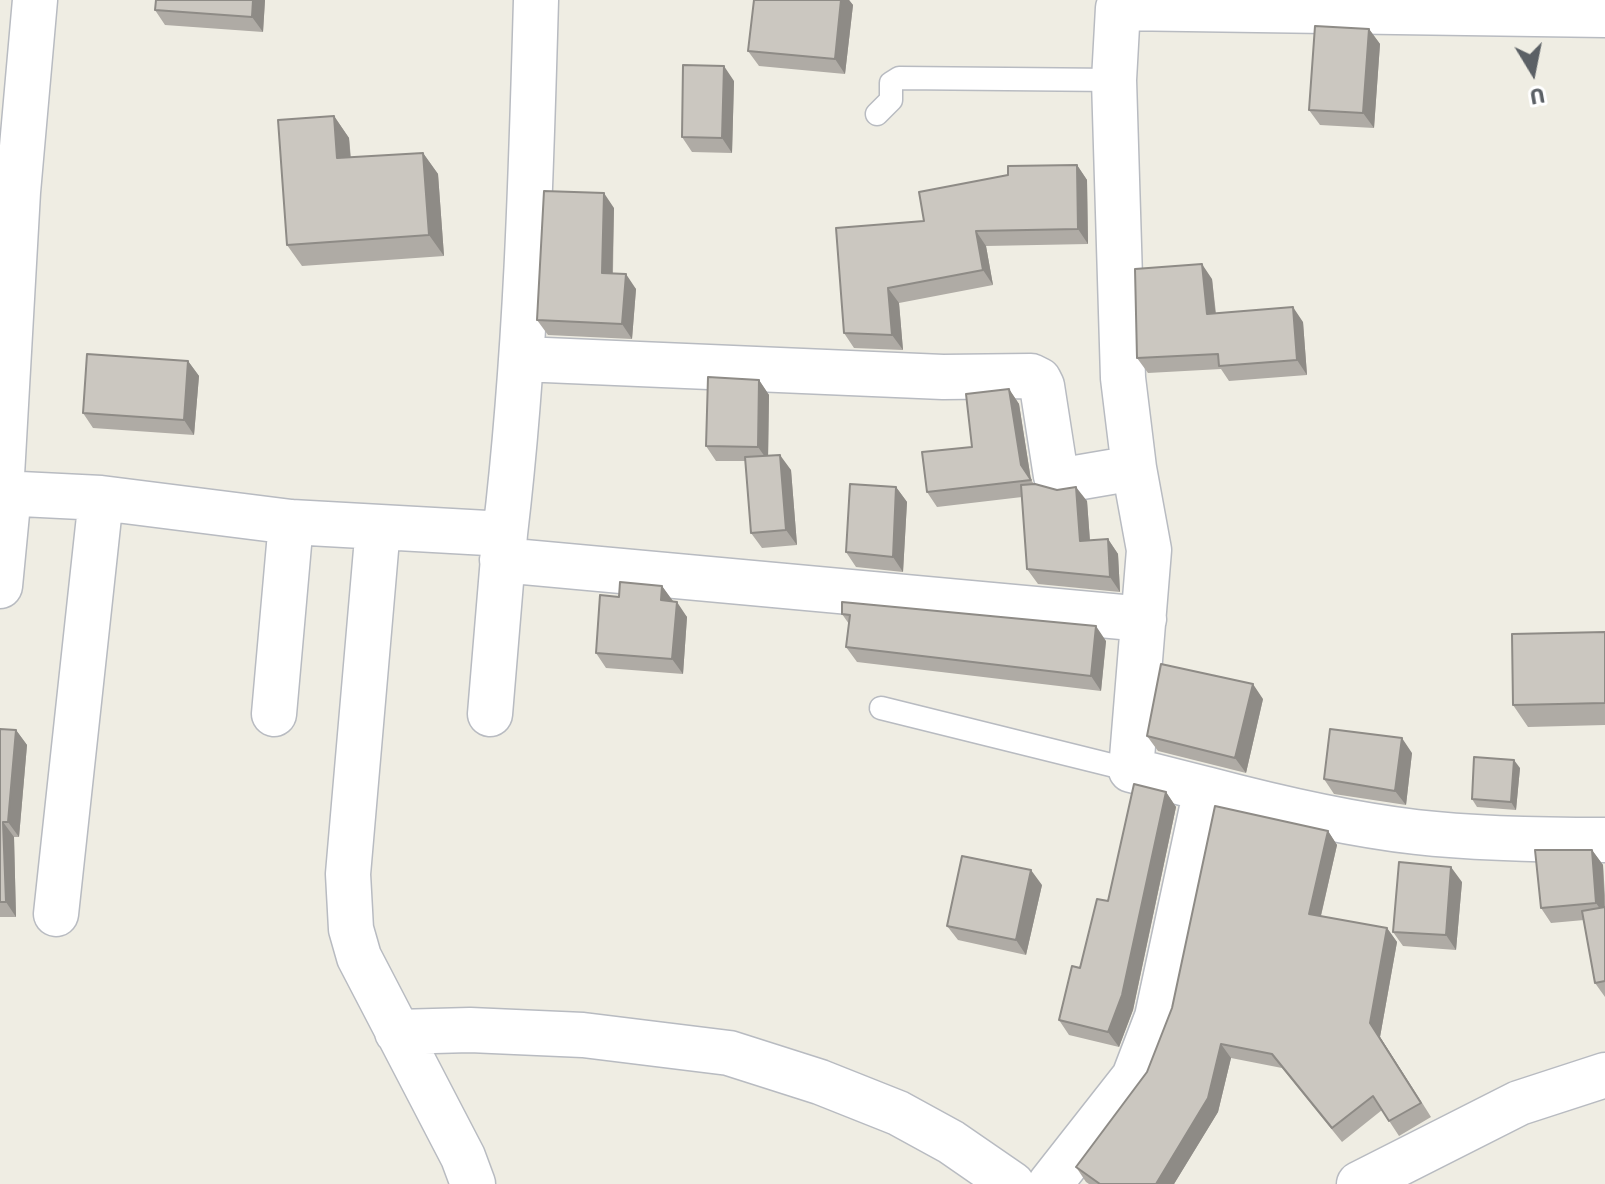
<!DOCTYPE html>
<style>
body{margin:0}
#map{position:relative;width:1605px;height:1184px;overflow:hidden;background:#efede3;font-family:Signika,sans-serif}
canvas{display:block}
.north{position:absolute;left:1493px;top:32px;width:80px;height:80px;-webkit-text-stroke:6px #fff;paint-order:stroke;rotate:170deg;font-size:22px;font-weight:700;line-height:32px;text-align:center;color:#5b6065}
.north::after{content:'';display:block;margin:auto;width:28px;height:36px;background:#5b6065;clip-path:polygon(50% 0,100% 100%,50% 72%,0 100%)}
</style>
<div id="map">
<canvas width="1605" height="1184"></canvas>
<div class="north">U</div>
</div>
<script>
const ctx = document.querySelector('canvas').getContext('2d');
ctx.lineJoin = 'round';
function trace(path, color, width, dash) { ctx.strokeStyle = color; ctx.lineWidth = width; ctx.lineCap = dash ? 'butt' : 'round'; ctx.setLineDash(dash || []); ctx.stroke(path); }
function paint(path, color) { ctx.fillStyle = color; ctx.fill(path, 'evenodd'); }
const lane = new Path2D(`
 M877,114L891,100V83L899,78L1114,80
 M881,708L1131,770`);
const street = new Path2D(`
 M522,359L943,377L1031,376L1039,380L1042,386L1056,476L1064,480L1134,468
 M0,493L101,498L291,522L505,534C526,357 531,179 536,0
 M1,493L18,192L35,0
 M378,527L348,874L351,929L359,957L463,1157L473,1184
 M502,560L1144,619
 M0,586L9,493
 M274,714L291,522
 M490,714L505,534
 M1206,789L1131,770L1149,550L1134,468L1123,378L1114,80L1118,8L1605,15
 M56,914L101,498
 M397,1032L470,1030L583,1035L729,1053L820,1082L898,1113L951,1142L1012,1184
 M1050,1184L1134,1077L1157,1017L1206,789C1274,807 1346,824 1416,832C1478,839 1542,840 1605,840
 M1359,1184L1519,1103L1605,1075`);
trace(lane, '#b8bbc1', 25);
trace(street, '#b8bbc1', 47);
trace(lane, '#fff', 22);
trace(street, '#fff', 44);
paint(new Path2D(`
 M156,0H265L263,32L165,25L155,10Z
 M754,0H849L853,5L845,74L759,66L748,51Z
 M1369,29L1380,44L1374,128L1320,125L1309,110Z
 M734,81L732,153L692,152L682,137Z
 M334,116L349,138L351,158L423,153L438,174L444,256L302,266L287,245Z
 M1077,165L1087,180L1088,244L986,246L993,285L899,303L903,350L854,348L844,333L924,221Z
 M614,208L613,273L636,289L632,339L548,335L537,320Z
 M1212,279L1216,313L1303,322L1307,375L1229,381L1221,369L1148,373L1137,358Z
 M188,361L199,376L194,435L93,428L83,413Z
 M759,380L769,395L768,456L791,470L797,545L762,548L751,533L745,461H716L706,446Z
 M1009,389L1019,404L1031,480L1034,484L1087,501L1090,540L1108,539L1118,554L1120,592L1038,584L1027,569L1022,497L937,507L927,492L972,447Z
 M896,487L907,502L903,572L856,567L846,552Z
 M662,586L672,601L687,617L683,674L606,668L596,653L619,597Z
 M842,614L1106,641L1101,691L857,662L846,647L849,624Z
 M1605,632V725L1528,727L1513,705Z
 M1263,699L1246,773L1158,751L1147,736Z
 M0,729L16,730L27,745L19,837H14L16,917H0Z
 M1412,753L1406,805L1334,794L1324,779Z
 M1520,768L1516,810L1477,807L1472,799Z
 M1166,792L1176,807L1133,1010L1119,1047L1069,1035L1059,1020L1108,901Z
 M1328,831L1337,845L1321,916L1387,928L1397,942L1380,1037L1431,1117L1399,1136L1382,1110L1342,1142L1282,1068L1231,1058L1218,1112L1174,1184H1089L1086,1182L1076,1167Z
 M1592,850L1603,865L1605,895V997L1595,983L1584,920L1551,923L1541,908Z
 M1462,882L1456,950L1403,946L1393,932Z
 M1042,885L1026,955L958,940L947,926Z`), '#afaba5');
paint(new Path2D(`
 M253,0H265L263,32L252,17Z
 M841,0H849L853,5L845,74L835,59Z
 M1369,29L1380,44L1374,128L1363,113Z
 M724,66L734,81L732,153L722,138Z
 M334,116L349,138L352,180L337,158Z
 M423,153L438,174L444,256L429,235Z
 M1077,165L1087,180L1088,244L1078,229Z
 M604,193L614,208L612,288L602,273Z
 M976,231L986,246L993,285L983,270Z
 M1202,264L1212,279L1217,329L1207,314Z
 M626,274L636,289L632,339L622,324Z
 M888,288L899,303L903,350L892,335Z
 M1293,307L1303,322L1307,375L1297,360Z
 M188,361L199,376L194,435L184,420Z
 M759,380L769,395L768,461L758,447Z
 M1009,389L1019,404L1031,480L1041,495L1021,465Z
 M780,455L791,470L797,545L786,530Z
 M896,487L907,502L903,572L893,557Z
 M1076,487L1087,501L1091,556L1080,541Z
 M1108,539L1118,554L1120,592L1110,577Z
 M662,586L673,601L671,615L661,600Z
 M677,602L687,617L683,674L672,659Z
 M1096,626L1106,641L1101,691L1091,676Z
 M1253,684L1263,699L1246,773L1235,758Z
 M16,730L27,745L19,837L8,822Z
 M1402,738L1412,753L1406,805L1395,791Z
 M1514,760L1520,768L1516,810L1511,802Z
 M1166,792L1176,807L1133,1010L1119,1047L1108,1032Z
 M3,822L14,837L16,917L6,902Z
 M1328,831L1337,845L1318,928L1309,914Z
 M1592,850L1603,865L1605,916L1596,903Z
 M1451,867L1462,882L1456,950L1446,935Z
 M1031,870L1042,885L1026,955L1016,940Z
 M1387,928L1397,942L1380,1037L1431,1117L1370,1023Z
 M1221,1044L1231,1058L1218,1112L1174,1184H1156Z`), '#8e8b86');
const building = new Path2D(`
 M156,0H253L252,17L155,10Z
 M754,0H841L835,59L748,51Z
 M1315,26L1369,29L1363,113L1309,110Z
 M683,65L724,66L722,138L682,137Z
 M334,116L337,158L423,153L429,235L287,245L278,120Z
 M1077,165L1078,229L976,231L983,270L888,288L892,335L844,333L836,228L924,221L919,192L1008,175V166Z
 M544,191L604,193L602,273L626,274L622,324L537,320Z
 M1202,264L1207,314L1293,307L1297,360L1219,366L1218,354L1137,358L1135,269Z
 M87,354L188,361L184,420L83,413Z
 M708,377L759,380L758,447L706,446Z
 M1009,389L1021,465L1031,480L927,492L922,452L972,447L966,394Z
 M780,455L786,530L751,533L745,457Z
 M850,484L896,487L893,557L846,552Z
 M1035,484L1057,490L1076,487L1080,541L1108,539L1110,577L1027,569L1021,485Z
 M620,582L662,586L661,600L677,602L672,659L596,653L600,595L619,597Z
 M842,602L1096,626L1091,676L846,647L850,615L842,614Z
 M1605,632V703L1513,705L1512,634Z
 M1161,664L1253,684L1235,758L1147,736Z
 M0,729L16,730L8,822H3L6,902H0Z
 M1330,729L1402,738L1395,791L1324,779Z
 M1474,757L1514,760L1511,802L1472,799Z
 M1134,784L1166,792L1122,995L1108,1032L1059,1020L1072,966L1080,968L1097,899L1108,901Z
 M1215,806L1328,831L1309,914L1387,928L1370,1023L1421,1103L1389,1121L1373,1096L1332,1128L1272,1054L1221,1044L1208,1098L1156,1184H1100L1076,1167L1147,1072L1172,1008Z
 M1535,850H1592L1596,903L1541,908Z
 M962,856L1031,870L1016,940L947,926Z
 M1399,862L1451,867L1446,935L1393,932Z
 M1605,907V981L1595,983L1582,911Z`);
paint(building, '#cbc7c0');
trace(building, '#8e8b86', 2);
</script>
